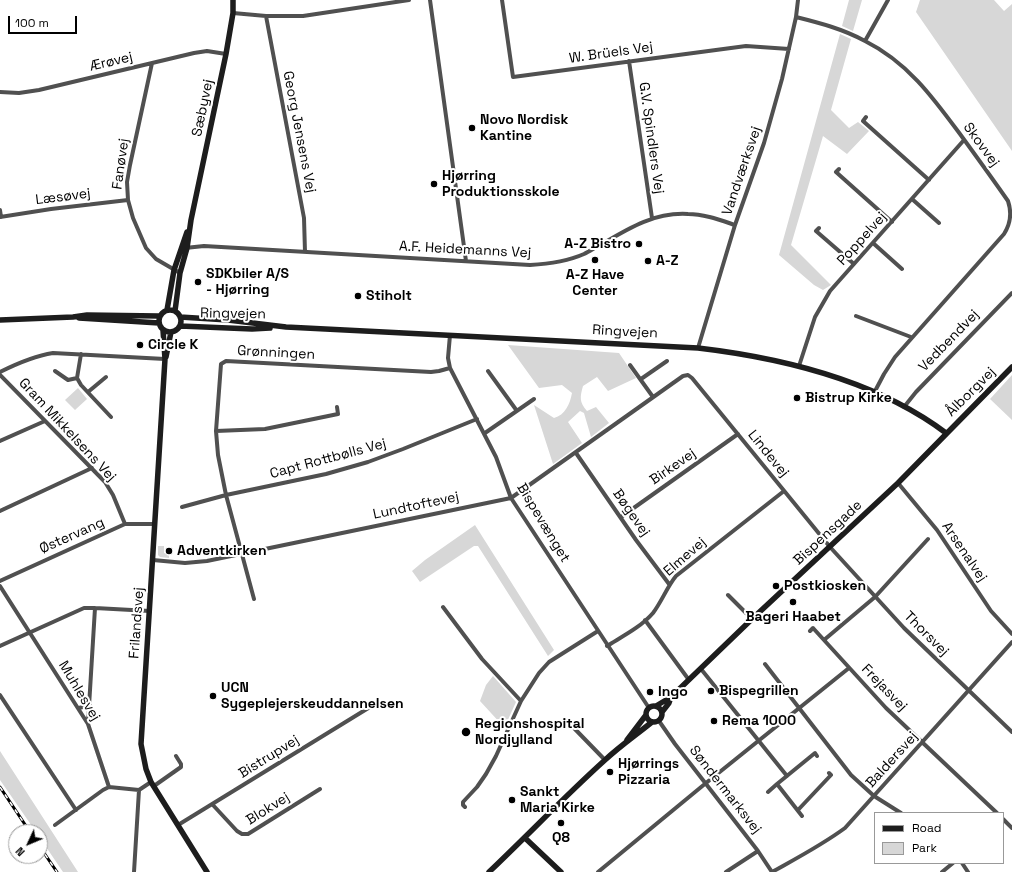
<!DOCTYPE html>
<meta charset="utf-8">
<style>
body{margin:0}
#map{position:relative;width:1012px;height:872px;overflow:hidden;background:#fff;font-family:"Space Grotesk",sans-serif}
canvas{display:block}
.legend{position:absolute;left:874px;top:812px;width:130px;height:52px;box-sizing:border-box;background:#fff;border:1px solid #999;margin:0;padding:5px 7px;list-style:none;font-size:12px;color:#000}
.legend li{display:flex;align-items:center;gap:8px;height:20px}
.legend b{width:20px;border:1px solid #999}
.north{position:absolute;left:8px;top:824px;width:40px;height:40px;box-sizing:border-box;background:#fff;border:1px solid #999;border-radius:50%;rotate:226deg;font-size:11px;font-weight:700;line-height:16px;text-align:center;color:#000}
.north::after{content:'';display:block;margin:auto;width:14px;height:18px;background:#000;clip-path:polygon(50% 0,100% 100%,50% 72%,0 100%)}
.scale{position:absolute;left:8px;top:16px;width:69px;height:18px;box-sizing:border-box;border:2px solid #000;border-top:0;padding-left:5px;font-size:12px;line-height:14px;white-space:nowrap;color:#000;-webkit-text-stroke:3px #fff;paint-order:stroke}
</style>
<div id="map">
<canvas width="1012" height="872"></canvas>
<ul class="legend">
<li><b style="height:5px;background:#1d1d1d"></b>Road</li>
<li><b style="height:11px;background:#d7d7d7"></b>Park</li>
</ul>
<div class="north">N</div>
<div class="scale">100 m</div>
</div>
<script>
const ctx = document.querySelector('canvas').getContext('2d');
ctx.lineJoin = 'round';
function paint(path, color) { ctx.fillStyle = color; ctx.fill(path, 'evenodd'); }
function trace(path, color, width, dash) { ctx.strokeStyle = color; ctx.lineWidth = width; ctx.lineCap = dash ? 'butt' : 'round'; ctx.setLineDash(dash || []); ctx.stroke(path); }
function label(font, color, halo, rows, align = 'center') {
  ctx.font = font + ' "Space Grotesk",sans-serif'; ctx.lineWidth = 4; ctx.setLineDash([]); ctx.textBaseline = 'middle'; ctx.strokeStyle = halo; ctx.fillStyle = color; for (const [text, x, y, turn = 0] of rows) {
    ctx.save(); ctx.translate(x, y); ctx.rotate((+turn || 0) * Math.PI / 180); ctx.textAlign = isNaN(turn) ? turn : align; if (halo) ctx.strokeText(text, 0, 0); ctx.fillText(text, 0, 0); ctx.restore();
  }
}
paint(new Path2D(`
 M849,0H862L853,31L842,26Z
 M920,0H994L1004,11L1012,4V151L916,12Z
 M840,34L851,39L831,110L849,128L858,122L869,131L847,154L823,136L791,245L831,285L823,290L814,285L779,255Z
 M508,345L619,353L636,378L608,391L597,377L583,386C580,397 579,402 587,411L596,407L609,423L591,437L584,413L580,411L568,422L582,443L553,464L534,405L554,418C565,415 570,404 572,393L562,385L539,388Z
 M1012,375V420L990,399Z
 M78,388L87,399L75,410L65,400Z
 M475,525L554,650L548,656L478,546H474L420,582L412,571L425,560Z
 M158,546H164V553L169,554V558L160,557L158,555Z
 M493,676L516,702L506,724L502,725L480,701L486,685Z
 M0,751L78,872H63L40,838V832H36L0,780Z`), '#d7d7d7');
trace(new Path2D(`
 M430,0L466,261
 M502,0L513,77L746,46L789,49
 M233,13L266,16H303L409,0
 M266,16L304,218L305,252
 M796,17C820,23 843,29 865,41C907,62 932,96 960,134C976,156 992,178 1008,201C1012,213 1011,223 1004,234L895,357L884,374L874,393
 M865,41L888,0
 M629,61L652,218
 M152,63L130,165L127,182L128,200L133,218L146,248L156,259L180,273
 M0,92L19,93L39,90L194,53L207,51L226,54
 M866,117L863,121L929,180
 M839,169L836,172L892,222
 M912,199L939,223
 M0,210L1,217
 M0,217L51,209L128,200
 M819,228L816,231L854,264
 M873,243L902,269
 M185,248L204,246L530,265C549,264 566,262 584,254C590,251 596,247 602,244C629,228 655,212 688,214C704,214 720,220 735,225
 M856,316L911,337
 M450,335L448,358L450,368L496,457L511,498L649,708
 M698,348L735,225L764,143L782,79L796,17L798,0
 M81,354L77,378L81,385L111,417
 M630,365L653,397
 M799,366L815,317L830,291L964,140
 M55,371L68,380L77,378
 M488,371L517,411
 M0,372C18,363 34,356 53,353L165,359
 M0,375L105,482L113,495L125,524
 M641,379L667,361
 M88,392L106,377
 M904,407L916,392L1012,293
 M216,431L265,429L338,414L337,407
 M485,433L534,399
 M0,441L45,421
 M576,453L636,540L669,584
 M898,483L937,530L991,611L1012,634
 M182,507L226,495L326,474L368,462L403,449L477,419
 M0,511L92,468
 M621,517L738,434
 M153,560L185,563L207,561L511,498L683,376L688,375L692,378L830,547L904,628L1012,732
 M0,581L125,524H155
 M0,586L88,724L109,787
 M728,595L752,619
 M254,599L226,495L218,455L216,431L221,364L226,361L431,372L439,371L450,368
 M443,607L482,659L521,701
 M645,620L689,680
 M810,631L813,628L886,708L997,813
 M824,640L875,597L928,539
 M0,646L84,608H95L150,611
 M607,646C623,636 641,627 653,613C662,601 667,587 676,576L784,491
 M765,664L851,775L874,796L901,813
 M701,669L787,776
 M0,695L76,810
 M79,708L90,705
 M659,721L675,744L758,851L772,872
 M88,723L95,608
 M571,725L605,760
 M154,786L181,767V764L176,756
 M768,792L777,784
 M212,804L237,831L242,834H248L320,789
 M465,807L463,805V802L477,787L486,774L496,756L521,701L539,673L549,662L598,631
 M798,810L831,775L829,773
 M802,816L777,784L815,753L817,756
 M1003,819L1012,828
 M55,825L103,790L109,787L139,790
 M178,825L370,707
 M962,863L968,872
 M134,872L139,790L151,782
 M598,872L706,783L849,668
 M726,872L758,851
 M772,872C797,858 822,845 845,828L1012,642
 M942,872L953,863`), '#505050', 4);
trace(new Path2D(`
 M159 321a11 11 0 1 1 22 0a11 11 0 1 1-22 0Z
 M167,310L174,270L187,232
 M175,311L180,273L187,248L191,220L226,54L233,13V0
 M180,317L228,320L286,327L698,348C783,358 877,381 946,433
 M79,318L159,323
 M0,320L73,317L87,315L159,316
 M180,326L252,329L270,328
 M163,330L165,359L141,744L146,769L151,782L207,872
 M166,357L171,332
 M646 714a8 8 0 1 1 16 0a8 8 0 1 1-16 0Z
 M656,706L671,697L752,619L898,483L1012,367
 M662,712L669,703L671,697
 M627,740L646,715
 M525,838L561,872
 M489,872C528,835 565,796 605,760C620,746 636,735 652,722`), '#1d1d1d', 5.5);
const rail = new Path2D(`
 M0,787L30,832
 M40,847L57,872`);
trace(rail, '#000', 3);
trace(rail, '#fff', 1.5, [4.5]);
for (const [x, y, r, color] of [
 [472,128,4,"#000"],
 [434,184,4,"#000"],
 [639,244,4,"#000"],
 [595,260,4,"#000"],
 [648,261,4,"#000"],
 [198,282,4,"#000"],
 [358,296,4,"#000"],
 [140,345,4,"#000"],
 [797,398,4,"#000"],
 [169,551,4,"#000"],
 [776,586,4,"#000"],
 [793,602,4,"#000"],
 [711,691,4,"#000"],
 [650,692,4,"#000"],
 [213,696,4,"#000"],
 [714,721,4,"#000"],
 [466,732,5,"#000"],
 [610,772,4,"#000"],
 [512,800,4,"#000"],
 [561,823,4,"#000"]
]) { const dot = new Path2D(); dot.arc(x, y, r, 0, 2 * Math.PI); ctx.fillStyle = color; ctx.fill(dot); trace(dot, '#fff', 1.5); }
label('14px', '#000', '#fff', [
 ["W. Brüels Vej",611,53,-8],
 ["Ærøvej",111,62,-13],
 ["Sæbyvej",203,108,-78],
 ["Georg Jensens Vej",299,132,79],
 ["G.V. Spindlers Vej",651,138,82],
 ["Skovvej",981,145,54],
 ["Fanøvej",121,164,-82],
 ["Vandværksvej",742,171,-71],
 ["Læsøvej",63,197,-7],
 ["Poppelvej",862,239,-48],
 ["A.F. Heidemanns Vej",465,250,3],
 ["Ringvejen",233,314,1],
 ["Ringvejen",625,332,3],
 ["Vedbendvej",949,341,-46],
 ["Grønningen",276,353,3],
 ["Ålborgvej",971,392,-45],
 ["Gram Mikkelsens Vej",67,430,47],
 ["Lindevej",768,454,51],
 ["Capt Rottbølls Vej",328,459,-15],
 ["Birkevej",673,467,-35],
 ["Lundtoftevej",416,506,-12],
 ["Bøgevej",631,513,55],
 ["Bispevænget",543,523,59],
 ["Bispensgade",828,533,-43],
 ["Østervang",72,536,-24],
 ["Arsenalvej",964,552,56],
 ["Elmevej",685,557,-41],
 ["Frilandsvej",137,623,-86],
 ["Thorsvej",926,634,45],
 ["Frejasvej",884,688,46],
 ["Muhlesvej",79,691,59],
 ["Bistrupvej",269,757,-32],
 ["Baldersvej",892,760,-48],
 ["Søndermarksvej",725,790,52],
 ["Blokvej",268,809,-32]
]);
label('bold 14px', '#000', '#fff', [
 ["Novo Nordisk",480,120],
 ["Kantine",480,136],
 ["Hjørring",442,176],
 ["Produktionsskole",442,192],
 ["A-Z Bistro",631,244,"right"],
 ["A-Z",656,261],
 ["SDKbiler A/S",206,274],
 ["- Hjørring",206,290],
 ["A-Z Have",595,275,"center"],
 ["Center",595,291,"center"],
 ["Stiholt",366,296],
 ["Circle K",148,345],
 ["Bistrup Kirke",805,398],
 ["Adventkirken",177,551],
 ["Postkiosken",784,586],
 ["Bageri Haabet",793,617,"center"],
 ["UCN",221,688],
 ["Sygeplejerskeuddannelsen",221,704],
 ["Bispegrillen",719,691],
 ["Ingo",658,692],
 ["Rema 1000",722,721],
 ["Regionshospital",475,724],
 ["Nordjylland",475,740],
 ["Hjørrings",618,764],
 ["Pizzaria",618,780],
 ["Sankt",520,792],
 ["Maria Kirke",520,808],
 ["Q8",561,838,"center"]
], 'left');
</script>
